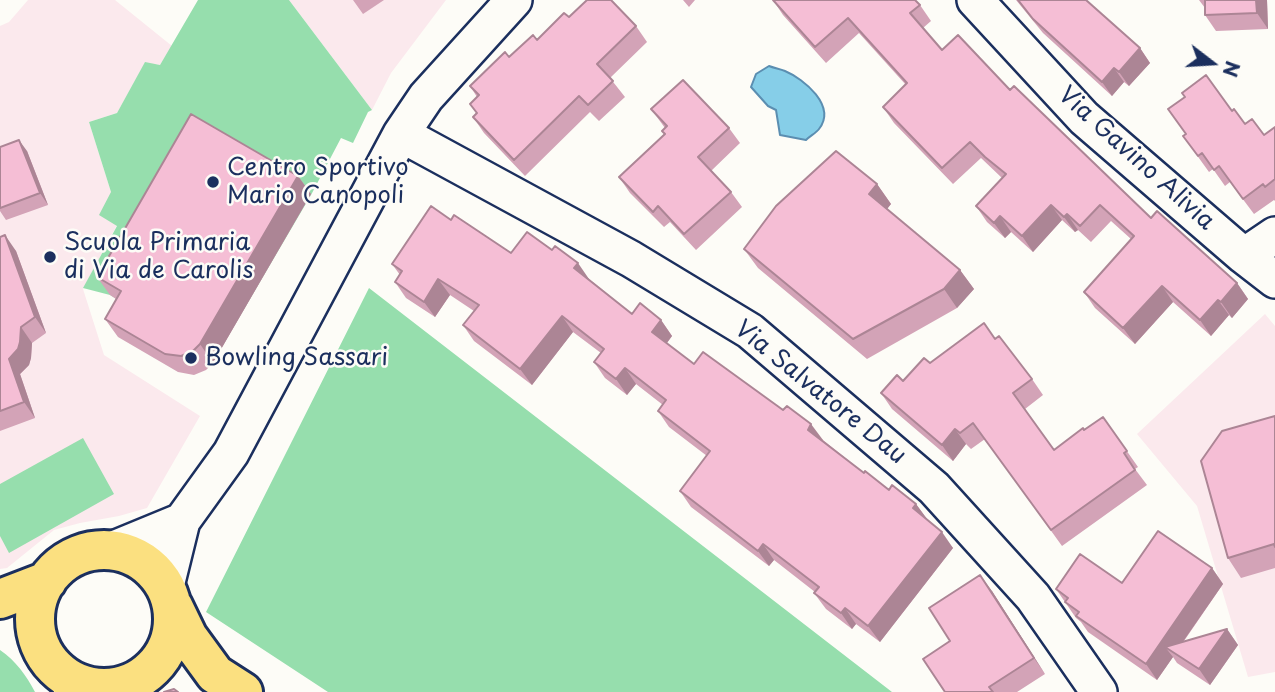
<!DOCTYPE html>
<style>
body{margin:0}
#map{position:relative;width:1275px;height:692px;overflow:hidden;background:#fdfcf7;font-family:"Playpen Sans",sans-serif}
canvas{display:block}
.north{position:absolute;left:1177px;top:28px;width:70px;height:70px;-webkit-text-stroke:5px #fdfcf7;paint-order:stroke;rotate:107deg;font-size:19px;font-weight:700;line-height:28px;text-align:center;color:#1b2f5e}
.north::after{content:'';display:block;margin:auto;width:24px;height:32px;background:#1b2f5e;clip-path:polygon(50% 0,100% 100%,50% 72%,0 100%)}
</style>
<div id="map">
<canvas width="1275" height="692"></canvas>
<div class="north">N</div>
</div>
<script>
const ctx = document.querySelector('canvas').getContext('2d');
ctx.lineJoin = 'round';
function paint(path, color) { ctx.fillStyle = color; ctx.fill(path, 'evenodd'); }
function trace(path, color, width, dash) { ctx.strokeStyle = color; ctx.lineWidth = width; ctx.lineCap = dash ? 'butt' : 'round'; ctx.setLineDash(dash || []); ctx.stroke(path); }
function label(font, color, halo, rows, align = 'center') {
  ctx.font = font + ' "Playpen Sans",sans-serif'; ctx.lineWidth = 5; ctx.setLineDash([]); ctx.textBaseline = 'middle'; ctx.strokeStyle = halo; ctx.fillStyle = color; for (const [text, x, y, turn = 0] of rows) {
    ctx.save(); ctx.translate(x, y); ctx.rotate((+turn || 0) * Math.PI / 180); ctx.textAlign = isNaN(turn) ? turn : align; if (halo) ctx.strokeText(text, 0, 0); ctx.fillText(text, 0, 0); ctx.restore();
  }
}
paint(new Path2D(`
 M28,0H115L172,46L160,65L145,63L117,113L89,122L111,192L117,225L83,289L104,355L200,416L147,508L119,516L80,523L54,530L7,568L0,569V26L9,22Z
 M289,0H446L391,73L372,110Z
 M1265,314L1275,326V672L1248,677L1197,506L1137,434Z`), '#fbe9ed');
paint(new Path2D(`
 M198,0H289L372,110L368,112L353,143L341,138L311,195L216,357L110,295L83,288L117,226L99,215L111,192L89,122L117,113L145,62L160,65Z
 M369,288L892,692H328L206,612Z
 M83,438L114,494L9,553L0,536V484Z
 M0,650C16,661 26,675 35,692H0Z`), '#96dead');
const water = new Path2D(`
 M769,66C774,68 780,69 785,71C804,79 837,106 819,129C816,133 810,136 806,140L780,135L776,110L768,106L751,87L756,74Z`);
paint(water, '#86cee8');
trace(water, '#5b8eb1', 2);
const minor = new Path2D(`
 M975,0L1084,118L1244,256L1275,280
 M401,134L631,259L750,331L934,488L1033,597L1099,692
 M1244,256L1275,235
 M114,549L182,521
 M166,586L182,521L231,453L401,134L426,97L514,0
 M69,678L72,692
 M118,692L125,685`);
const major = new Path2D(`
 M35 619a69 69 0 1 1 138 0a69 69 0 1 1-138 0Z
 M0,599L47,581
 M173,606L188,637L215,674L243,692`);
trace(minor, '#1b2f5e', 40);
trace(major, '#1b2f5e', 44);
trace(minor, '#fdfcf7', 35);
trace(major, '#fbe080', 38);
paint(new Path2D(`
 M353,0H384L363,14Z
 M683,0H695L689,7Z
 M773,0L920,5L931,21L923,28L942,50L1010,90L1151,218L1237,283L1248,299L1232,318L1229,315L1211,336L1173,302L1135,344L1095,308L1084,292L1131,239L1111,221L1091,242L1078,230L1075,232L1062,220L1033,252L1011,232L1005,238L987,222L976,206L1002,178L981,158L953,184L894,123L883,107L906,85L859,33L826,63L783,15Z
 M1016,0H1086L1140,48L1150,63L1129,86L1124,82L1112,96L1043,33Z
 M1199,0H1267L1268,29L1216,31L1205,15V8Z
 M569,17L636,26L647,42L610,78L625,97L599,121L590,112L525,176L484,133L473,117L476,113L470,104L477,97L470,86Z
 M651,109L729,128L740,143L711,171L731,192L742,207L696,250L670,222L664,227L630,193L619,177L664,134L665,128Z
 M1232,111L1245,124L1264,135L1275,127V201L1274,200L1254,214L1230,182L1225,186L1213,169L1209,172L1183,136Z
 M0,147L27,151L48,205L6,220L0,211Z
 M298,176L311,194L213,363L206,370L194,375L178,372L118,337L105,319L116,299L110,295L97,277Z
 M877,184L891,204L887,209L960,270L974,289L957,308L867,359L758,268L744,249Z
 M451,220L511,253L589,279L632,314L661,320L672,336L667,343L694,364L823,440L864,473L889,490L916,504L927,519L953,548L880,642L856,624L852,629L826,609L814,593L815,592L774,560L769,566L691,507L680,491L707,456L669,427L658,411L663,405L636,384L627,395L605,378L594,362L601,353L573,332L532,385L474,341L463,325L474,311L450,295L435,317L406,298L395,282L400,275L392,264Z
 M0,237L16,251L46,333L32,343L31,358L29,365L20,374L35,418L0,431Z
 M995,338L1032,379L1043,395L1025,409L1054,450L1103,417L1138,467L1135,469L1147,485L1062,546L985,439L971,449L966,444L953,461L892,409L881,393L930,363Z
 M1275,416V568L1241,578L1228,558Z
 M1212,568L1223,584L1184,641L1227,629L1238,645L1210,685L1177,663L1173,657L1157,680L1088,632L1081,622L1076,618L1056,589L1122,583Z
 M992,591L1045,674L1017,692H945L950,641Z`), '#d3a3b7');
paint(new Path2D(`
 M1256,0H1267L1268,29L1257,13Z
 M1140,48L1150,63L1129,86L1119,72Z
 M1114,68L1124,82L1112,96L1102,82Z
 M19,140L27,151L48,205L40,193Z
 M298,176L311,194L213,363L200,344Z
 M877,184L891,204L883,214L869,194Z
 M1051,205L1062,220L1033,252L1022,236Z
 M1067,214L1078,230L1075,232L1064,217Z
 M1000,216L1011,232L1005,238L994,223Z
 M5,235L16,251L46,333L35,317Z
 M578,263L589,279L585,284L574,268Z
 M960,270L974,289L957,308L944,289Z
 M438,279L450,295L435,317L424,302Z
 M1237,283L1248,299L1232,318L1221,302Z
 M1162,286L1173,302L1135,344L1123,328Z
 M1218,300L1229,315L1211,336L1200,320Z
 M562,316L573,332L532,385L520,369Z
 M661,320L672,336L663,348L652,332Z
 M21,327L32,343L31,358L29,365L20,374L35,418L24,402L9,359Z
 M625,368L636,384L627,395L616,379Z
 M811,424L823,440L819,446L808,430Z
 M955,429L966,444L953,461L942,445Z
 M916,504L927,519L913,508Z
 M942,532L953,548L880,642L868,626Z
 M763,544L774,560L769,566L758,551Z
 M1212,568L1223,584L1175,653L1165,647L1173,657L1157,680L1146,664Z
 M980,575L992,591L1045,674L1034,658Z
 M845,608L856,624L852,629L841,613Z
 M1227,629L1238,645L1210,685L1199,669Z`), '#ac8595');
const building = new Path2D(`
 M587,0H611L636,26L597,64L613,81L588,105L579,96L514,160L473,117L477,113L470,104L479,95L470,86L505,52L509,57L533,35L537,40L564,13L569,17Z
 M773,0H915L920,5L910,13L942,50L958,35L1010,90L1014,86L1151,218L1157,211L1237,283L1221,302L1218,300L1200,320L1162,286L1123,328L1084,292L1134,236L1100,205L1080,226L1067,214L1064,217L1051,205L1022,236L1000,216L994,223L976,206L1006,174L985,157L970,142L942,168L883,107L907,83L848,18L815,47Z
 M1018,0H1086L1140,48L1119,72L1114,68L1102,82L1033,19Z
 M1205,0H1256L1257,13L1205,15Z
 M1206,75L1232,111L1234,109L1245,124L1252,119L1264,135L1275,127V179L1265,187L1263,184L1243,199L1219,166L1214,170L1202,153L1198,156L1183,136L1186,134L1168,109L1185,97L1182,93Z
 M683,80L729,128L698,157L731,192L684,234L658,206L653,212L619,177L665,134L662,131L667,126L651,109Z
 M191,114L298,176L200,344L193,351L181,356L165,354L105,319L121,291L97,277Z
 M19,140L40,193L0,208V147Z
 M836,151L877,184L869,194L960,270L944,289L853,339L744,249L776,206Z
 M431,206L451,220L454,215L511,253L527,232L552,250L555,246L578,263L574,268L632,314L640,303L661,320L652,332L694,364L703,352L783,410L787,406L811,424L808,430L864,473L865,471L889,490L892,485L916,504L913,508L942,532L868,626L845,608L841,613L814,593L819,587L763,544L758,551L680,491L710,451L658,411L666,400L625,368L616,379L594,362L604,349L562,316L520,369L463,325L479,305L438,279L424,302L395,282L402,271L392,264Z
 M5,235L35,317L21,327L20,342L18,349L9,359L24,402L0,411V237Z
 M984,323L995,339L999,336L1032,379L1013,393L1054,450L1083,428L1084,430L1103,417L1127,451L1124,453L1135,470L1051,530L973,423L960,433L955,429L942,445L881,393L897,375L903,381L924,358L930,363Z
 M1275,416V547L1274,544L1228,558L1201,461L1222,431Z
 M1158,531L1212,568L1146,664L1076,616L1079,612L1065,602L1068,598L1056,589L1080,554L1122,583Z
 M980,575L1034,658L989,687L993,692H945L923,659L950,641L929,608Z
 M1227,629L1199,669L1165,647Z
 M174,689L178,692H164Z`);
paint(building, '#f5bed5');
trace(building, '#ac8595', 2);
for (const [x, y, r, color] of [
 [213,182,7,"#1b2f5e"],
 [50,257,7,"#1b2f5e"],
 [191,358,7,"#1b2f5e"]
]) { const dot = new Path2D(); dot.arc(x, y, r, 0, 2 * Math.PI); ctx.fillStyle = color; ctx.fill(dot); trace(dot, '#fdfcf7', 2.5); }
label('24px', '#1b2f5e', '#fdfcf7', [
 ["Via Gavino Alivia",1136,159,42],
 ["Via Salvatore Dau",820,393,39]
]);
label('24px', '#1b2f5e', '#fdfcf7', [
 ["Centro Sportivo",227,168],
 ["Mario Canopoli",227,196],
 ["Scuola Primaria",64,243],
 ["di Via de Carolis",64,271],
 ["Bowling Sassari",205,358]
], 'left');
</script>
